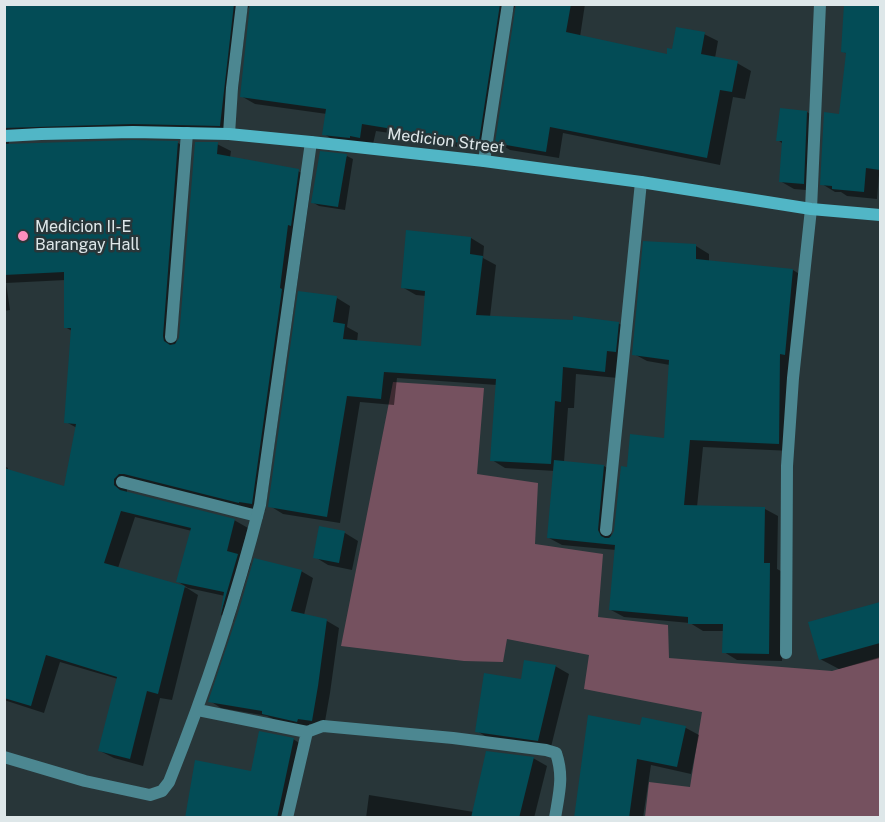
<!DOCTYPE html>
<style>
body{margin:0}
#map{position:relative;width:885px;height:822px;overflow:hidden;background:#283639;font-family:"Public Sans",sans-serif}
canvas{display:block}
.frame{position:absolute;inset:0;border:6px solid #dee7e9;pointer-events:none}
</style>
<div id="map">
<canvas width="885" height="822"></canvas>
<div class="frame"></div>
</div>
<script>
const ctx = document.querySelector('canvas').getContext('2d');
ctx.lineJoin = 'round';
function paint(path, color) { ctx.fillStyle = color; ctx.fill(path, 'evenodd'); }
function trace(path, color, width, dash) { ctx.strokeStyle = color; ctx.lineWidth = width; ctx.lineCap = dash ? 'butt' : 'round'; ctx.setLineDash(dash || []); ctx.stroke(path); }
function label(font, color, halo, rows, align = 'center') {
  ctx.font = font + ' "Public Sans",sans-serif'; ctx.lineWidth = 5; ctx.setLineDash([]); ctx.textBaseline = 'middle'; ctx.strokeStyle = halo; ctx.fillStyle = color; for (const [text, x, y, turn = 0] of rows) {
    ctx.save(); ctx.translate(x, y); ctx.rotate((+turn || 0) * Math.PI / 180); ctx.textAlign = isNaN(turn) ? turn : align; if (halo) ctx.strokeText(text, 0, 0); ctx.fillText(text, 0, 0); ctx.restore();
  }
}
paint(new Path2D(`
 M393,382L484,388L477,474L538,483L535,544L603,554L598,617L668,625L669,658L832,671L880,657V817H645L649,782L690,787L702,712L584,689L589,655L507,639L503,662L464,661L341,646Z`), '#75515f');
paint(new Path2D(`
 M4,4H250L247,11L233,132L10,139L8,146L178,143L191,150L176,346L181,338L217,144L231,151L230,158L298,171L312,179L265,511L127,487V493L234,520L248,528L240,557L251,563L233,622L221,615L225,596L188,588L177,581L192,531L135,517L118,568L187,588L198,595L172,700L160,698L143,766L114,758L100,751L118,679L60,662L44,713L4,700V466L8,468L7,471L66,488L77,428L66,422L72,331L65,327L66,280L6,283L10,310L4,311Z
 M252,4H516L513,11L480,150L432,143L424,138L376,131L373,144L337,142L324,134L327,114L255,104L241,96Z
 M518,4H585L580,37L668,56L704,34L718,41L715,58L737,63L751,71L745,99L733,97L720,165L563,133L559,158L510,150L497,142Z
 M846,4H880V175H879L877,199L847,196L841,192H835L822,184L841,116L847,54L842,51Z
 M807,112L820,120L817,191L794,189L780,181L783,144L778,140Z
 M347,156L353,159L345,210L319,206L312,202Z
 M471,238L484,246L483,258L496,265L490,317L618,323L632,331L618,378L576,374L574,408H568L564,462L604,466L617,474L611,538L614,535L629,468L665,439L670,365L647,361L634,354L696,246L709,254V261L793,270L806,278L792,451L703,447L697,507L765,509L778,516L777,569L783,572L782,661L737,660L724,652V631H703L690,623L624,617L611,610L616,550L562,545L549,538L555,471L505,468L492,460L497,385L397,378L394,405L360,402L340,523L283,514L270,506L337,298L350,306L347,327L358,333L357,342L423,348L426,296L416,295L402,287Z
 M320,528L345,533L358,541L352,570L328,565L315,557Z
 M301,571L313,578L304,615L327,621L339,628L330,693L324,727L309,724V727L275,720L267,716L221,708L210,701Z
 M880,603V658L839,669L820,659L810,623Z
 M555,666L569,674L551,747L490,739L477,731L523,680Z
 M643,719L686,728L699,735L691,774L651,765L643,818H576L641,727Z
 M293,739L306,747L290,818H186L252,773Z
 M533,758L547,766L534,818H366L369,795L474,812Z`), '#0007');
paint(new Path2D(`
 M4,4H234L220,126L133,124L4,128Z
 M250,4H500L479,141L467,139L466,144L417,136V133L362,124L360,138L350,136V138L322,135L326,109L240,97Z
 M516,4H571L566,32L667,54V48L672,49L676,27L705,32L701,54L738,61L732,92L720,90L707,158L550,127L546,152L495,143Z
 M844,4H880V170L866,168L864,192L832,189V186L820,185L824,112L839,114L846,53L841,52Z
 M780,108L807,111L804,184L779,182L782,141H776Z
 M133,140L178,141L163,336L164,341L170,345L175,344L179,338L195,142H218L217,154L299,169L291,226L288,225L280,288L282,289L252,504L239,502V503L124,474H119L114,479V485L120,490L235,519L227,551L238,554L220,616L224,592L176,582L191,528L121,511L104,563L185,586L158,694L147,691L130,759L98,751L117,677L46,655L31,706L4,698V468L64,486L76,424L64,423L71,328H64V272L4,275V144Z
 M320,151L347,154L338,207L311,203Z
 M406,230L471,237L470,254L483,256L476,315L573,320V316L619,322L616,352L607,351L605,372L563,367L561,402L555,401L551,464L490,461L496,379L384,372L381,399L347,396L327,517L268,507L298,291L337,296L333,322L345,324L343,339L421,346L425,291L401,288Z
 M643,241L696,244V259L793,269L785,355L780,354L779,444L690,440L684,505L765,507L764,563H770L769,654L722,653L723,624H688V617L609,610L615,545L547,538L554,460L604,465L598,530L601,536L605,538H609L612,535L614,531L621,466L627,467L630,434L664,438L669,360L632,355Z
 M319,526L345,531L339,563L313,558Z
 M254,558L302,570L291,611L327,619L318,686L312,721L298,719L297,722L262,714V711L208,702L238,613Z
 M880,602V643L819,660L808,622Z
 M524,660L556,665L538,741L475,732L484,673L521,679Z
 M588,715L640,725L642,717L686,726L677,767L637,759L629,818H574Z
 M259,731L294,738L277,818H185L195,760L251,771Z
 M486,751L534,757L519,818H471Z`), '#034c56');
trace(new Path2D(`
 M171,337L187,133
 M122,482L257,516
 M307,732L323,726L453,738L546,750L556,753C564,777 559,793 555,818`), '#4c8791', 12);
trace(new Path2D(`
 M229,134L232,88L242,4
 M484,161L508,4
 M606,530L641,182
 M786,653L787,466L793,378L811,209L820,4
 M198,710L307,732L287,818
 M4,757L85,781L150,795L162,791L169,782C205,692 236,599 260,505L311,142`), '#4c8791', 12);
trace(new Path2D(`
 M4,136L41,134L133,132L229,134L311,142L484,161L641,182L811,209L880,215`), '#51b6c6', 12);
for (const [x, y, r, color] of [
 [23,236,6,"#fe8ebe"]
]) { const dot = new Path2D(); dot.arc(x, y, r, 0, 2 * Math.PI); ctx.fillStyle = color; ctx.fill(dot); trace(dot, '#283639', 2); }
label('16px', '#dee7e9', '#283639', [
 ["Medicion Street",446,141,7]
]);
label('16px', '#dee7e9', '#283639', [
 ["Medicion II-E",35,227],
 ["Barangay Hall",35,245]
], 'left');
</script>
